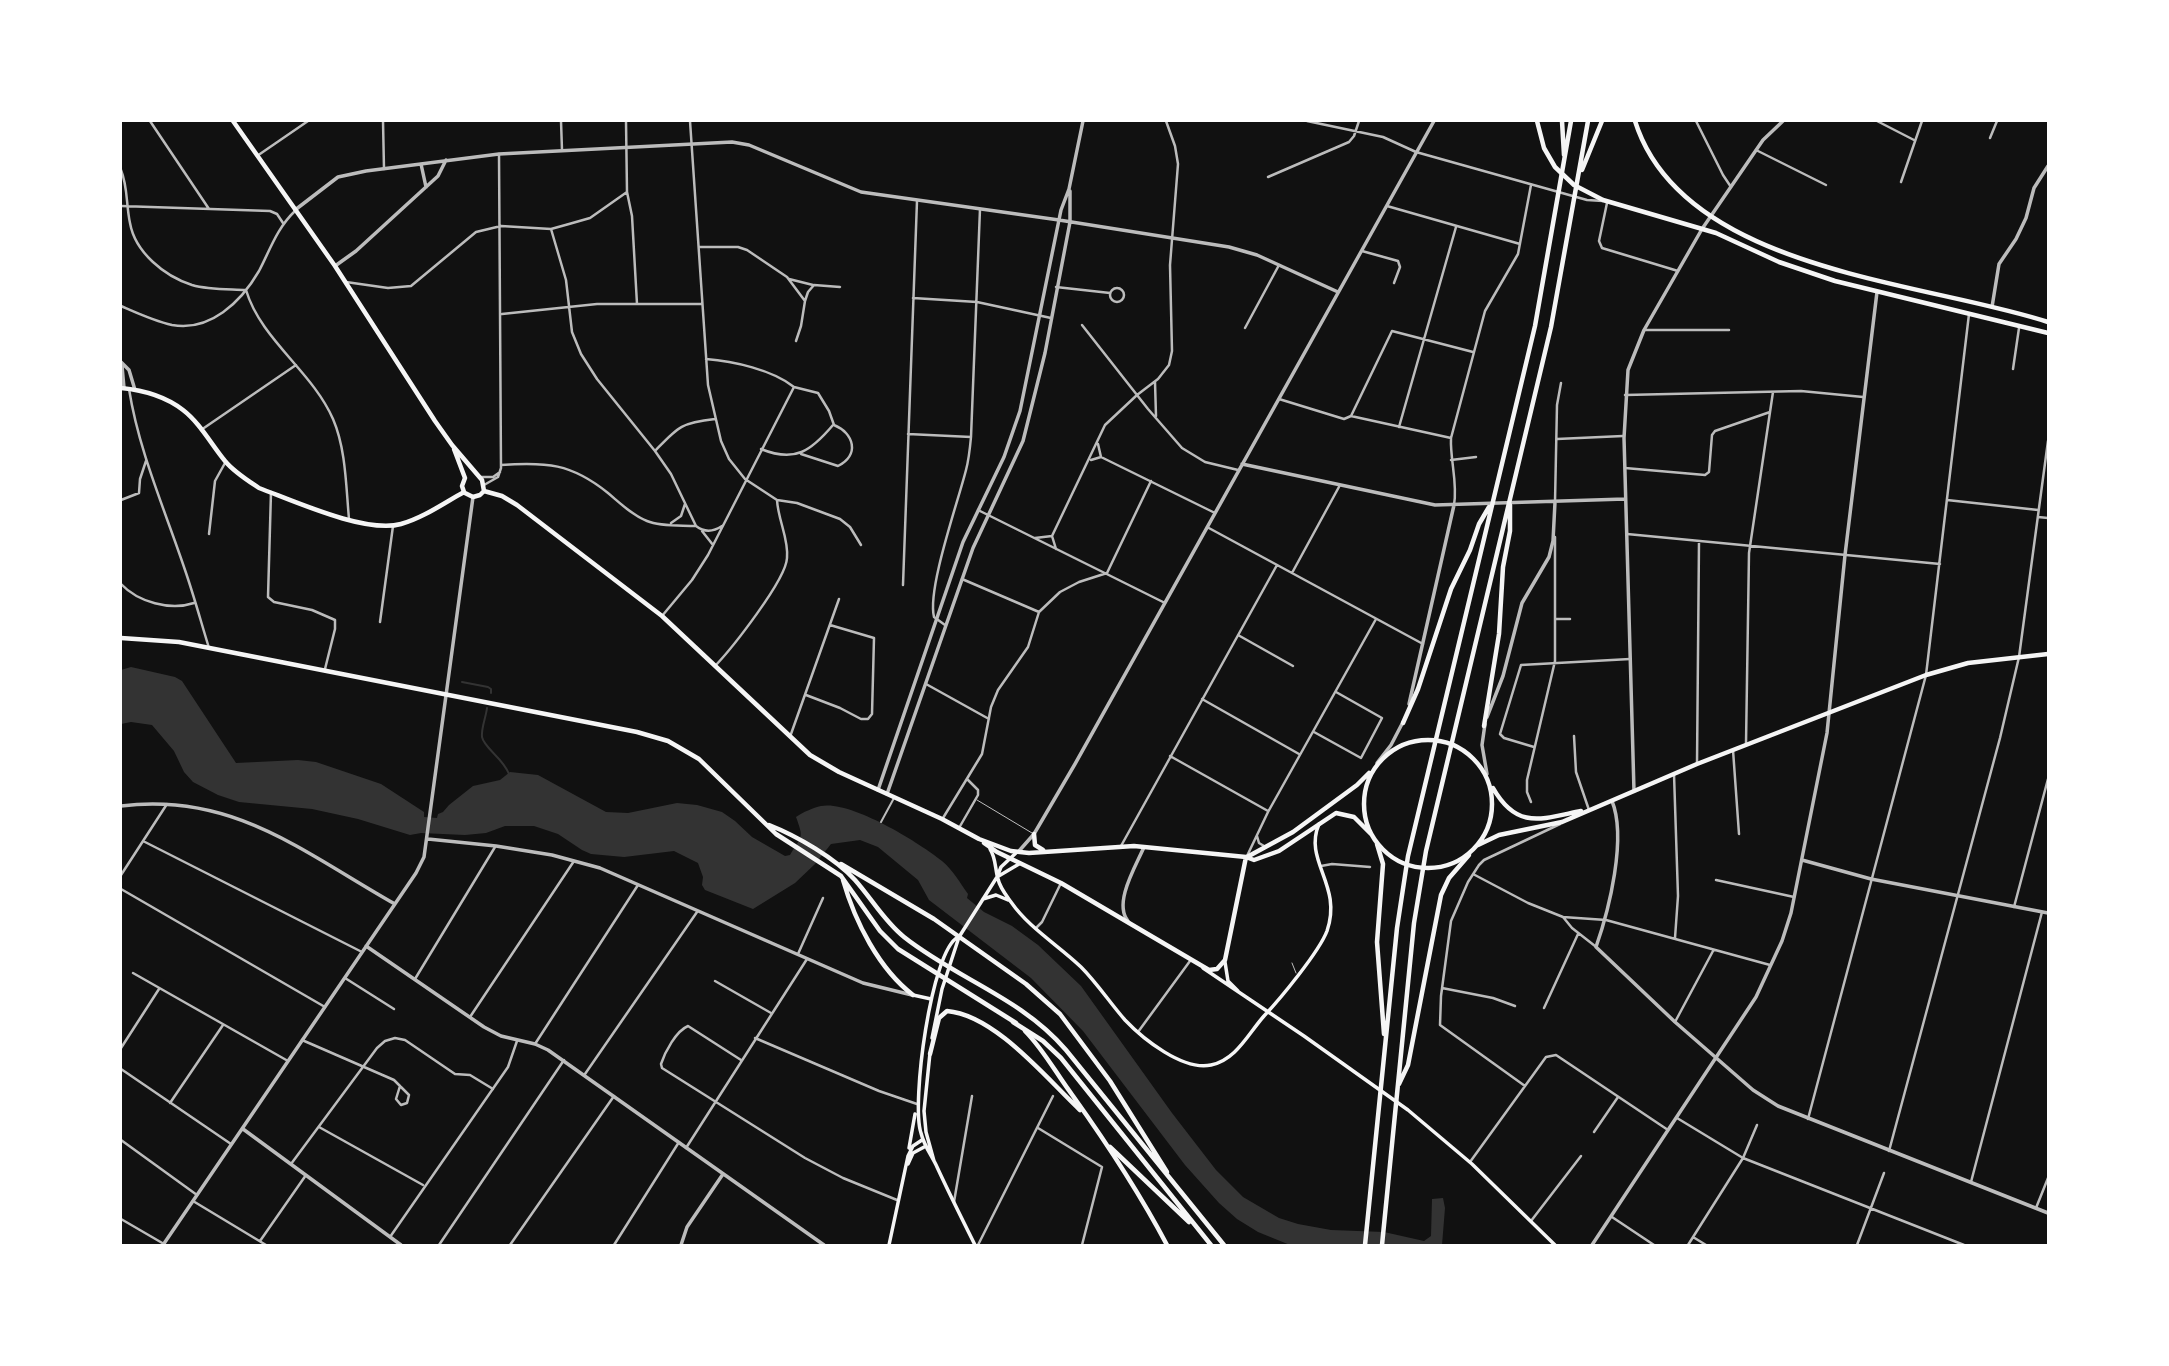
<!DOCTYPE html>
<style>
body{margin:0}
#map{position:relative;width:2169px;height:1366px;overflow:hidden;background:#111;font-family:"Nunito Sans",sans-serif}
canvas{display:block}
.frame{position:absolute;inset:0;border:122px solid #fff;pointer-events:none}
</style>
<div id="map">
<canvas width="2169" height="1366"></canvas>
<div class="frame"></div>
</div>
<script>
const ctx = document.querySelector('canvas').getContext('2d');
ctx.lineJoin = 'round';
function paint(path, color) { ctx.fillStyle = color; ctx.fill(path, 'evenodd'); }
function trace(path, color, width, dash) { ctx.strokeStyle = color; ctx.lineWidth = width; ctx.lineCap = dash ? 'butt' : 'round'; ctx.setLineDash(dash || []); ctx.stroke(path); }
paint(new Path2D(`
 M131,667L175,677L182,681L236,763L298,760L316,762L381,784L424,812V817L437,818L438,814L443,812L449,805L473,786L500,780L510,772L538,775L606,812L628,813L677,803L697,805L722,812L735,821L752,837L785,856L790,855C802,835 804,839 796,817C803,812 813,808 821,806C850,800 919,842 942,861C953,870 960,883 968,894L967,898L984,912L1012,926L1038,945L1081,986L1172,1113L1216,1170L1243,1197L1279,1218L1298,1224L1331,1230L1384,1232L1424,1241L1431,1236L1432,1199L1443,1198L1445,1208L1442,1245H1290L1258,1232L1237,1219L1219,1203L1185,1165L1083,1031L1031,978L929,900L918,880L878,847L860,840L831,844L815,864L795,883L753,909L705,890L702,885L703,877L698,863L674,851L624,857L591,854L582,850L558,834L534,826H505L486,833L465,835L421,833L410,835L358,819L312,809L239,802L218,795L193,782L184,772L174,751L152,725L131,722L121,724V670Z`), '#333');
trace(new Path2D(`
 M462,682L488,687L491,689V693
 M487,708C486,717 481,728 482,737C484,748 503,758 509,774`), '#333', 2);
trace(new Path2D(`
 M977,800L1032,833
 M1292,963L1296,973`), '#bcbcbc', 1);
trace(new Path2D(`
 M881,822L894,798`), '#bcbcbc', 2);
trace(new Path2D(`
 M150,121L209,209
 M383,121L384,169
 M561,121L562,150
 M626,121L627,192L632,216L637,304
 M690,121L708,385L721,441L729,459L745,479L777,500L797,503L840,519L850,527L861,545
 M1307,121L1383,137L1416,152L1587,200L1603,201
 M1696,121L1723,175L1731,187
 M1877,121L1914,140
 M1990,138L1997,121
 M1756,150L1826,185
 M257,156L308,121
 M121,170C128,187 126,205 130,223C135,252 164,276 192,285C209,290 228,289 246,290C261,340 312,371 333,419C346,449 346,487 349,519
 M1268,177L1349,142L1354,136L1359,121
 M1901,182L1922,121
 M1607,203L1599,241L1602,248L1678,271
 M121,206L270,211L277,214L283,223
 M1387,206L1520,244
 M551,229L566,280L572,332L581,354L597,379L655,451
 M699,247H738L747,250L787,277L805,301L801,326L796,341
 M1362,251L1398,261L1400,267L1394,283
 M789,279L813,285
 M346,282L388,288L411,286L476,232L501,226L551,229L569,224L590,218L627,192
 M1056,287L1110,293
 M1110 295a7 7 0 1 1 14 0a7 7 0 1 1-14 0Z
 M913,298L977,302L1051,318
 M805,301L808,292L814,285L840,287
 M121,306C137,313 154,321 172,325C210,332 241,302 259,271C270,250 277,228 295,211
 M502,314L597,304H701
 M1082,325L1148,409L1182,448L1205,462L1238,470
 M1245,328L1279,265
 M1644,330H1729
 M706,359C733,361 773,370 794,387
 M2013,369L2019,328
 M1155,382L1156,416
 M794,387L818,393L829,411L834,425C854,433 860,455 838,466L801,454
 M129,389C139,452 165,510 185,570C194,596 201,622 209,648
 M1625,395L1801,391L1863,397
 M1279,399L1344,419L1351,416L1451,438
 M1351,416L1392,331L1473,352
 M1399,427L1456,227
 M201,430L296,365
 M908,434L971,437
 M1557,439L1623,436
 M1098,444L1101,457
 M761,449C795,463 811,451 833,425
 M1091,460L1101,457L1215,513
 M1451,460L1476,457
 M501,465C546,462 571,463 608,493C620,503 632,515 647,521C662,527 681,525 696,526C705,533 713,532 722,526
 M1625,468L1705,475L1709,472L1712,435L1715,431L1770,412
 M481,477H493L500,472
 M484,485L498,477L501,468L499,154
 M271,492L268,597L274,602L312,610L335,620V629L325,669
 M121,500L139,493L140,479L146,461
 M1947,500L2038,510
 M1555,502L1557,405L1561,383
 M1454,505C1458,483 1450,461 1451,438L1485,311L1518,254L1531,185
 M978,510L1165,603
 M2038,517L2048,518
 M671,523L681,516L685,504
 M696,526L671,474L655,451C678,427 680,423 715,419
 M1207,527L1423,644
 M702,531L713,545
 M209,534L215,481L225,463
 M1627,534L1940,564
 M1035,538L1052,536
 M1056,549L1052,536L1105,425L1137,395L1158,379L1169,365L1172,351L1170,265L1178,164L1175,146L1166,121
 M1292,573L1340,485
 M962,579L1039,612
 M121,584C138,602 170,611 194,603
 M903,585L917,201
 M662,616L692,580L708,555L794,387
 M1555,619H1570
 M380,622L393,526
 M945,625L934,617C927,589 958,502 966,470C969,459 970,448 971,437L980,209
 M1238,635L1293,666
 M716,665C732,648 786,580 787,558C789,539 778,520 777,500
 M926,684L989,719
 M806,695L840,708L861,719H868L872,714L874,638L830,625
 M1202,699L1299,754
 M1314,732L1361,758L1382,718L1336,692
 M791,734L839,599
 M1574,736L1576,772L1589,810
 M1746,744L1749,553L1773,392
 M1534,747L1504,738L1500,734L1521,665L1630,659
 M1733,750L1739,834
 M1170,756L1268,811
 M1697,764L1699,541
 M1674,774L1678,896L1675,938
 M1531,802L1527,792V780L1555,661V537
 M943,818L982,754L991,707L998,690L1028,647L1039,612L1060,592L1079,582L1107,573L1151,481
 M959,828L978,795V790L967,779
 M1257,836L1259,843L1264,846
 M143,841L362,952
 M1121,846L1277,565
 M1247,856L1268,812L1376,619
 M1321,866L1332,864L1370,867
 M1473,874L1528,903L1563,917L1572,928L1595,946
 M121,875L167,804
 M1716,880L1794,897
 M121,889L325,1007
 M2014,907L2048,779
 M1563,917L1606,920L1770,965
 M1036,928L1042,922L1061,883
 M798,954L823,898
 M133,973L288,1061
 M345,978L394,1009
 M415,979L495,847
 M715,981L771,1013
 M1442,988L1493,998L1515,1006
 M1544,1008L1578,934
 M470,1017L574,861
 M1675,1022L1713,951
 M1138,1032L1190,961
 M755,1038L879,1091L917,1104
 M302,1040L394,1080L409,1095L407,1103L401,1105L396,1099L400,1086
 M535,1044L638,885
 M121,1048L159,989
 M741,1060L688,1026C676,1031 665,1052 661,1064L662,1068L805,1158L843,1178L897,1200
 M121,1069L231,1144
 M585,1074L697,912
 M1525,1086L1440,1025L1441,996L1451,921L1468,882L1479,865L1484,860L1560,824
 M170,1103L223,1025
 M1677,1118L1743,1158L1964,1245
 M1808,1119L1926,675L1969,314
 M319,1127L423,1185
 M1038,1128L1102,1167L1082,1245
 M1594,1132L1618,1097
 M121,1140L197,1195
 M686,1148L807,959
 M1889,1151L2000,738L2019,657L2048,441
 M1470,1162L1546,1057L1556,1055L1668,1130
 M291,1164L377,1048L385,1041L395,1038L405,1040L455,1074L470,1075L493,1089
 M1971,1182L2042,912
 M193,1201L266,1245
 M954,1202L972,1096
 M2036,1208L2048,1178
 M1612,1217L1654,1245
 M121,1219L164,1244
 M1531,1221L1581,1156
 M390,1237L508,1067L517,1041
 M1693,1237L1706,1245
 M260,1241L306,1175
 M439,1245L564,1060
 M510,1245L614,1096
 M614,1245L679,1142
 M978,1245L1053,1096
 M1688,1245L1743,1158L1757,1125
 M1857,1245L1884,1173`), '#bcbcbc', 2.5);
trace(new Path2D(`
 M421,164L426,187
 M295,210L338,177L366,171L499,154L732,142L749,145L861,192L1059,220L1229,247L1257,255L1338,292
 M335,266L356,251L438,176L446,160
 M1992,307L1999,264L2016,239L2026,218L2034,188L2048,166
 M121,362L129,370L135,390
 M122,366L124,388
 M1242,464L1435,505L1625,499
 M1409,704L1454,505
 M1487,717L1503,676L1522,603L1549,557L1553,541L1555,502
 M1485,724L1482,745L1487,774
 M1377,763L1391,745L1403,722
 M878,790L963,542L1004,457L1020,411L1061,210L1069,189L1083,121
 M1634,791L1624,438L1628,370L1644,330L1702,229L1763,140L1783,121
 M887,794L973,548L1023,441L1045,353L1070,222V191
 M1612,801C1627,838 1609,910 1596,947L1675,1022L1753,1090L1778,1106L2048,1213
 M121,806C233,792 303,852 395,904
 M428,839L496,846L552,855L600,868L863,983L912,995
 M1019,851L1034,834L1075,764L1434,121
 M1802,860L1871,879L2048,913
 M1128,921C1113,903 1136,866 1144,847
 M366,946L484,1027L501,1036L535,1044L548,1050L824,1245
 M243,1129L401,1245
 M163,1245L416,873L424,857L473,497
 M681,1245L687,1227L723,1174
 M1592,1245L1756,997L1782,941L1791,913L1827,733L1845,555L1877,292`), '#bcbcbc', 3.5);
trace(new Path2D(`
 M990,849C996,858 995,869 998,879C1000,888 1006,895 1011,902C1029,928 1058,945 1081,967C1097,983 1110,1003 1125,1020C1143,1039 1183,1071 1211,1065C1236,1060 1248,1034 1264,1016C1280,999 1319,952 1327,931C1343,885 1303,861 1319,824
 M997,877L1019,864
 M983,899L996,895L1008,900
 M958,937C931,951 911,1104 921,1133C924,1146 932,1156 937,1167C949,1193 962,1219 975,1245
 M1225,962L1228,981L1238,991
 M1203,968L1304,1036L1408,1110L1472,1164L1555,1245
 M913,995L931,999
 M932,1038L942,989L959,937L997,877L1001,867L1017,852
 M930,1053L924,1111L926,1132L934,1161
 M909,1148L915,1114
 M908,1164L913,1153L926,1146
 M889,1245L908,1156L913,1146L922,1140`), '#f5f5f5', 3.5);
trace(new Path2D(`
 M233,121L335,266L435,421L452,445L482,480L484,491
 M1537,121L1544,148L1555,167L1574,185L1603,200L1716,233L1779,262L1835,281L2048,333
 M1635,121C1682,271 1923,281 2048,322
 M121,388C142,390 165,396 183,410C200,423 211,444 225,461C234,472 247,480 259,488C294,501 366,534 401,524C423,518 444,503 464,492
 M454,449L465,478
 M484,491L502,496L517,505L662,616L810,755L839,772L942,819L979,839L1011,851L1029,853L1134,846L1246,857L1254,860L1279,851L1336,813L1354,817L1371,834
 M464,492L462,486L465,478
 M465,493L473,497L480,495L484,491
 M121,638L179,642L637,732L668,741L699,759L776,834L841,876L880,931L898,949L1016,1023
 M1364 804a64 64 0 1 1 128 0a64 64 0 1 1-128 0Z
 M1493,788C1517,830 1541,819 1581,811
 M769,825C797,836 835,858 855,880C872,899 884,921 904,937C957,979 1022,998 1066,1050L1224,1245
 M1034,834L1035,845L1043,850
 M984,843L997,852L1061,883L1209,970L1217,969L1225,960L1246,857
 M1478,845L1499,835L1562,822L1697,764L1926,675L1968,663L2048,654
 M1247,857L1293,832L1357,785L1369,773
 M841,864L934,919L1026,984L1060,1014L1110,1081L1167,1172
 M843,880C855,922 879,969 913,995
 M1025,1031C1044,1050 1057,1075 1073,1096C1108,1145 1139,1192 1167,1245
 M930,1054L939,1018L947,1011C995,1015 1046,1078 1080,1110`), '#f5f5f5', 4.5);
trace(new Path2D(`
 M1562,121L1564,155
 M1582,170L1602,121
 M1403,723L1418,689L1451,589L1470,550L1479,524L1489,507
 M1484,726L1499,634L1503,567L1510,531V505
 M1377,844L1383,864L1377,942L1384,1034
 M1013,1022L1043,1041L1061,1058L1211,1245
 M1399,1084L1408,1065L1441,895L1449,878L1469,855
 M1110,1147L1189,1222
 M1365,1245L1397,928L1408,856L1535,326L1571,121
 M1382,1245L1414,923L1426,851L1551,327L1588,121`), '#f5f5f5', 4.5);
</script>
